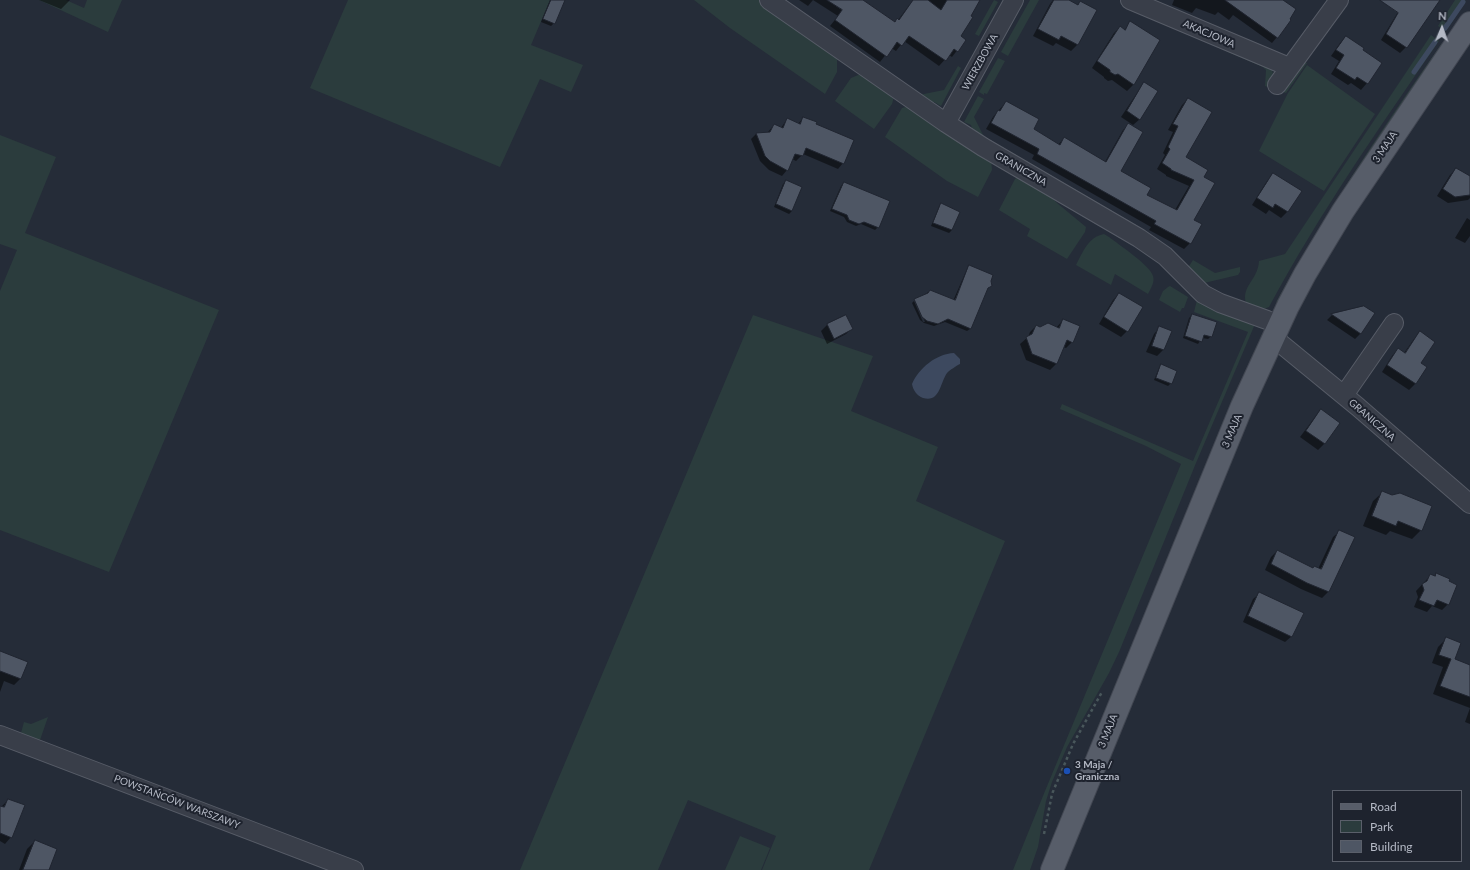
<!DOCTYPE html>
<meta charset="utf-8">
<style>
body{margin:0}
#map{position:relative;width:1470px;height:870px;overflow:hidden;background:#252c38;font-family:Lato,sans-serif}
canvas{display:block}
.legend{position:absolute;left:1332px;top:790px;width:130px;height:72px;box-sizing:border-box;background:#1e232e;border:1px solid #5a5f6a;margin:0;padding:5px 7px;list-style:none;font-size:12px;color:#b4b9c5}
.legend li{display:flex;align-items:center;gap:8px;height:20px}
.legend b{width:20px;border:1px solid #5a5f6a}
.north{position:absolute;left:1422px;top:8px;width:40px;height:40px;-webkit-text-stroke:3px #1e232e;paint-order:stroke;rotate:2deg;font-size:11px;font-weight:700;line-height:16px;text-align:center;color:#b4b9c5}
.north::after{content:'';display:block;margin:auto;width:14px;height:18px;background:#b4b9c5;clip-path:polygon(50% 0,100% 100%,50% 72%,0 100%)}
</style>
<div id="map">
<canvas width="1470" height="870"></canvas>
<ul class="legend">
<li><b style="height:5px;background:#575d69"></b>Road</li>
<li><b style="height:11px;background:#2b3c3d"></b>Park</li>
<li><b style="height:11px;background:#4e5664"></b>Building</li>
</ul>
<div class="north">N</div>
</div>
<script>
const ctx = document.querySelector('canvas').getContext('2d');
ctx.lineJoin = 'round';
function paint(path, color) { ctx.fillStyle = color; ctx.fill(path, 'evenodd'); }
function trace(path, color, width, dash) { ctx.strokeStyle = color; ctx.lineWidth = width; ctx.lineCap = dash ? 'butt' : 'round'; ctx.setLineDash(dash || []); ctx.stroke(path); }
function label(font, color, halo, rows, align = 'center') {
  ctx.font = font + ' Lato,sans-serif'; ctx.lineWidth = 4; ctx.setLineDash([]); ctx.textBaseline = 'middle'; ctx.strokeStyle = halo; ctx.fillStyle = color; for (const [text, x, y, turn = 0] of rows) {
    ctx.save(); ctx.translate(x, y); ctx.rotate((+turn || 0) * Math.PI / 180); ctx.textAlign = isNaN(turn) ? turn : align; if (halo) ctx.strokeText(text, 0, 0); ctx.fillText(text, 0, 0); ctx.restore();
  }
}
paint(new Path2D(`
 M39,0H66L84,8L87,0H122L108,32Z
 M348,0H550L531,45L583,65L571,92L540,79L500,167L310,88Z
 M694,0H762L837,55V72L825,94L730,28Z
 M994,0L998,2L979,36L975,34Z
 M1030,0H1039L1008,56L1001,52Z
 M1455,0H1464L1466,1L1446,31L1438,26Z
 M1431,35L1439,41C1379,128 1319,214 1269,307C1261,311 1252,308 1246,303C1241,286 1258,280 1259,261L1285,254Z
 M1442,43L1443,45L1344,189L1318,232L1279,301L1276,302C1326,212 1383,127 1442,43Z
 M1229,50L1272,69L1273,75L1304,62L1307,63L1286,93L1265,86L1266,70L1263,67L1228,52Z
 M998,58L1005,61L987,94L984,93V95L979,92Z
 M1307,65L1375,114L1324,191L1259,151L1288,93Z
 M958,66L961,68L941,106L934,102L930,107L919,95L944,90Z
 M863,73L894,97L892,104L874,129L835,101L851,78Z
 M978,96L984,99L974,117L985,139L969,132L972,128L971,125L964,122Z
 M909,106L991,159L992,170L978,197L947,181L885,137L902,108Z
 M0,135L56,157L25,233L219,310L109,572L0,530V291L17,250L0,244Z
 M1018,177L1036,182L1057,203L1086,227L1085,232L1067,259L1027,236L1030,229L999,210L1015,179Z
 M1104,234L1109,237C1118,244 1151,266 1153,276C1155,282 1151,288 1148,294L1115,274L1111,285L1076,265C1083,252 1088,237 1104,234Z
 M1193,260L1215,273L1240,267V272L1238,275L1204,283L1186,271Z
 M1170,286L1188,297L1184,308H1182L1180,312L1159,300L1163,291L1168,287Z
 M1197,300L1255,324L1196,463L1119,652L1109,673L1067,747L1052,782L1046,801L1038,847L1030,870H1013L1045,791L1181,464L1146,446L1060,409L1062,404L1193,461L1248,332L1194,312Z
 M753,315L873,356L851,411L938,447L916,501L1005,541L869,870H762L776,836L688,800L658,870H520Z
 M48,717L40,740L21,733L24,722L31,724Z
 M740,836L770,848L761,870H725Z`), '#2b3c3d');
paint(new Path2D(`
 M954,353L960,359V364C956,366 950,370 947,373C940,383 940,403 923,398C917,396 913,390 912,384C919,368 936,354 954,353Z`), '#3d495f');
paint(new Path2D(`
 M39,0H70L61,9Z
 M550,0H564L554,23L551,26L541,22Z
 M799,0H862L894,23L898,20L913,0H979L959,36L965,40L952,57L949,55L939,66L904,41L896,51L891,48L880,62L830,26L838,16L813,0L808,6Z
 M1053,0H1067L1077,5L1080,2L1096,10L1077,45L1071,51L1056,43L1053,46L1033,36L1050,4Z
 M1174,0H1281L1277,37L1272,43L1233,15L1229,20L1218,12L1215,15L1196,8L1192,13L1172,5Z
 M1412,0H1439L1406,47L1400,53L1381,40L1398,12Z
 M1131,22L1159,41L1133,85L1127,91L1112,80L1108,81L1104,78V77L1092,68L1114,33L1120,27L1124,30Z
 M1346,37L1362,50L1381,63L1367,83L1361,90L1351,83L1348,85L1331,74L1339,61L1331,56L1340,43Z
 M1145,84L1140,119L1133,125L1121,117L1139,90Z
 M1188,99L1184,157L1203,177L1193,220L1190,243L1184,249L1149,230L1151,227L1032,159L1034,155L986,129L993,117L1006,102L1033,129L1058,145L1064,138L1105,162L1123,130L1128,125L1120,171L1146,195L1175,210L1189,186L1166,176V175L1157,169L1165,155L1163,153L1173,132L1168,130L1182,105Z
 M803,118L815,125L843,163L838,169L803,154L796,161L792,159L787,170L782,176L769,170L760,161L751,139L756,134L767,133L774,125L781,128L787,119L798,124Z
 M1456,169L1470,178V198L1468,200L1448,203L1437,196L1450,175Z
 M1274,175L1300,192L1287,212L1281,218L1269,210L1266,214L1252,205L1267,181Z
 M786,182L792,211L789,214L774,207L783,184Z
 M844,183L878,227L875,230L861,224L856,226L847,222L844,217L830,211L841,186Z
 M941,205L959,212L952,230L949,233L931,226L939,207Z
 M1467,218L1470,220V236L1465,243L1455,238Z
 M970,266L989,281L991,286L986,289L970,329L967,331L945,322L934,326L924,323L920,320L912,303L914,301L923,322H925L916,300L930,291L953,301L967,269Z
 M1119,294L1127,331L1121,337L1099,324L1113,300Z
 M1364,307L1360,334L1355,339L1327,320L1332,315Z
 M1192,315L1211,336L1208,339L1202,338L1198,344L1183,338L1189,318Z
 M846,316L852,328L846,334L827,344L821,331L827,325Z
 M1063,320L1072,342L1066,348L1063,347L1056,364L1050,370L1026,360L1020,344L1028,337L1030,332L1036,326L1040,328H1056Z
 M1160,327L1170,332L1163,350L1157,356L1146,352L1154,334Z
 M1420,333V364L1426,368L1415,384L1409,390L1382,372L1392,356L1398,349L1404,353L1414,339Z
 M1161,365L1171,383L1168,386L1154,380L1159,368Z
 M1321,410L1338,423L1324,444L1318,450L1300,437L1315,417Z
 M1383,492L1421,530L1412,539L1390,531L1386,535L1363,526L1373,501Z
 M1340,531L1328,592L1322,598L1301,589L1265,570L1271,557L1277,551L1313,569H1318L1333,537Z
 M1437,574L1448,604L1442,610L1432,606L1427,612L1414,607L1418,597L1416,591L1431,575L1434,576Z
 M1260,593L1292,636L1285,642L1243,622L1253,599Z
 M1446,639L1453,660L1470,666V724L1465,722L1470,708L1433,694L1443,667L1432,663L1438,647Z
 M0,652L20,679L14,685L4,681L0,692Z
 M8,800L11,837L5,844L0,841V807H1Z
 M35,841L48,870H19L27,849Z`), '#0007');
trace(new Path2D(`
 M1445,28L1463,2
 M1414,72L1435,42`), '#3d495f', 5);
const building = new Path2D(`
 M551,0H565L555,24L543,19Z
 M827,0H863L895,22L897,18L899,20L913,0H928L941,10L947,0H980L971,16L973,17L961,36L966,40L958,52L954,49L946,61L909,36L902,46L897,42L887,57L835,20L842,10Z
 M1054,0H1069L1078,5L1080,1L1097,10L1078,45L1061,36L1059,40L1038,29Z
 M1225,0H1283L1296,9L1290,19L1291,20L1278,38Z
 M1380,0H1440L1407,48L1386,34L1398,13Z
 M1130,21L1160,40L1134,85L1118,74L1115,75L1110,72V70L1097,61L1120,26L1125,30Z
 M1346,36L1364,48L1363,50L1382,63L1368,84L1357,77L1355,80L1336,68L1344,55L1336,50Z
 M1144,82L1158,91L1140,120L1127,111Z
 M1188,98L1212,112L1186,157L1208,170L1204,177L1215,183L1194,220L1202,224L1191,244L1154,224L1156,221L1037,154L1039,149L991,123L998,110L1000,111L1006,101L1039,119L1034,129L1060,145L1064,137L1106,162L1128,123L1143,132L1121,171L1151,188L1147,195L1177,210L1194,180L1171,170V169L1162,163L1170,149L1168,147L1178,126L1173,124Z
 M803,117L817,122L816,124L854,140L844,164L806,148L803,156L795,154L788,171L770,161L765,156L756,133L770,132L774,124L783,128L787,118L800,124Z
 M1456,168L1470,176V195L1455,197L1443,189Z
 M1273,173L1302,191L1288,212L1275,204L1273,208L1257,198Z
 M786,180L802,187L792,211L776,204Z
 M844,182L890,201L879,228L864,222L859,224L849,220L847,215L832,209Z
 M941,203L960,212L952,230L933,223Z
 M969,265L993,275L991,281L992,286L988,288L971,329L948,319L938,324L927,321L922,317L914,299L928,293L930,290L955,300Z
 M1119,293L1143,307L1128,332L1104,317Z
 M1364,306L1375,313L1361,334L1331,314Z
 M1192,314L1217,322L1212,337L1204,335L1202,342L1185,336Z
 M846,315L853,329L834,339L827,324Z
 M1063,319L1080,326L1073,343L1067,340L1057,364L1032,354L1026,337L1032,334L1036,325L1040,327L1048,323L1059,328Z
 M1159,326L1172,331L1164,350L1152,346Z
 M1420,331L1435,342L1421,363L1427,367L1416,384L1387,365L1398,348L1405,353Z
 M1161,364L1177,371L1172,384L1156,378Z
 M1321,409L1340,423L1325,444L1306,431Z
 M1382,491L1392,495L1400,493L1432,506L1422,531L1398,521L1396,526L1372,516Z
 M1339,530L1355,537L1329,592L1307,583L1271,564L1277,550L1313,568L1314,566L1321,569Z
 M1436,573L1450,579L1449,581L1457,585L1449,605L1437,600L1434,606L1419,600L1424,590L1422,584L1427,581L1430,574L1435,576Z
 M1259,592L1304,613L1292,637L1248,616Z
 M1446,637L1461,643L1455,659L1470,665V697L1440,686L1451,659L1439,655Z
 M0,651L28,662L21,679L0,671Z
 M8,799L25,805L12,838L0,833V806L4,807Z
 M35,840L57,849L49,870H23Z`);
paint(building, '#4e5664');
trace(building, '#202530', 1);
const minor = new Path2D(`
 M769,0L946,123L983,147L1139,238L1165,256L1203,294L1220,303L1267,320L1278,325
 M1130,0L1289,67
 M1277,85L1339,0
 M946,123L1014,0
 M1272,339L1280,343L1358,407L1470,504
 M1344,395L1394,323
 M0,735L354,870`);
const major = new Path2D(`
 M1052,870L1242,406L1288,306L1305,274L1343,211L1470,23`);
trace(minor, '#575c67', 20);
trace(major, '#424752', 24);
trace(new Path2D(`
 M1044,834L1052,794L1073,744L1102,692`), '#49575b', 2.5, [3, 3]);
trace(minor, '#393e49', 18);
trace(major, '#575d69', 22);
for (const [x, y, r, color] of [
 [1067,771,4,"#1a4fb4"]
]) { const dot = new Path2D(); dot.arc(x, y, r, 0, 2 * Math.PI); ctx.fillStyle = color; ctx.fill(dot); trace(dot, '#1e232e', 1.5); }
label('10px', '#b4b9c5', '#1e232e', [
 ["AKACJOWA",1209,34,23],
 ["WIERZBOWA",980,62,-61],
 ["3 MAJA",1385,147,-56],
 ["GRANICZNA",1021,169,30],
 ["GRANICZNA",1372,420,41],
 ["3 MAJA",1232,431,-67],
 ["3 MAJA",1108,731,-68],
 ["POWSTAŃCÓW WARSZAWY",177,802,21]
]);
label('bold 10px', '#b4b9c5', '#1e232e', [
 ["3 Maja /",1075,765],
 ["Graniczna",1075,777]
], 'left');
</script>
